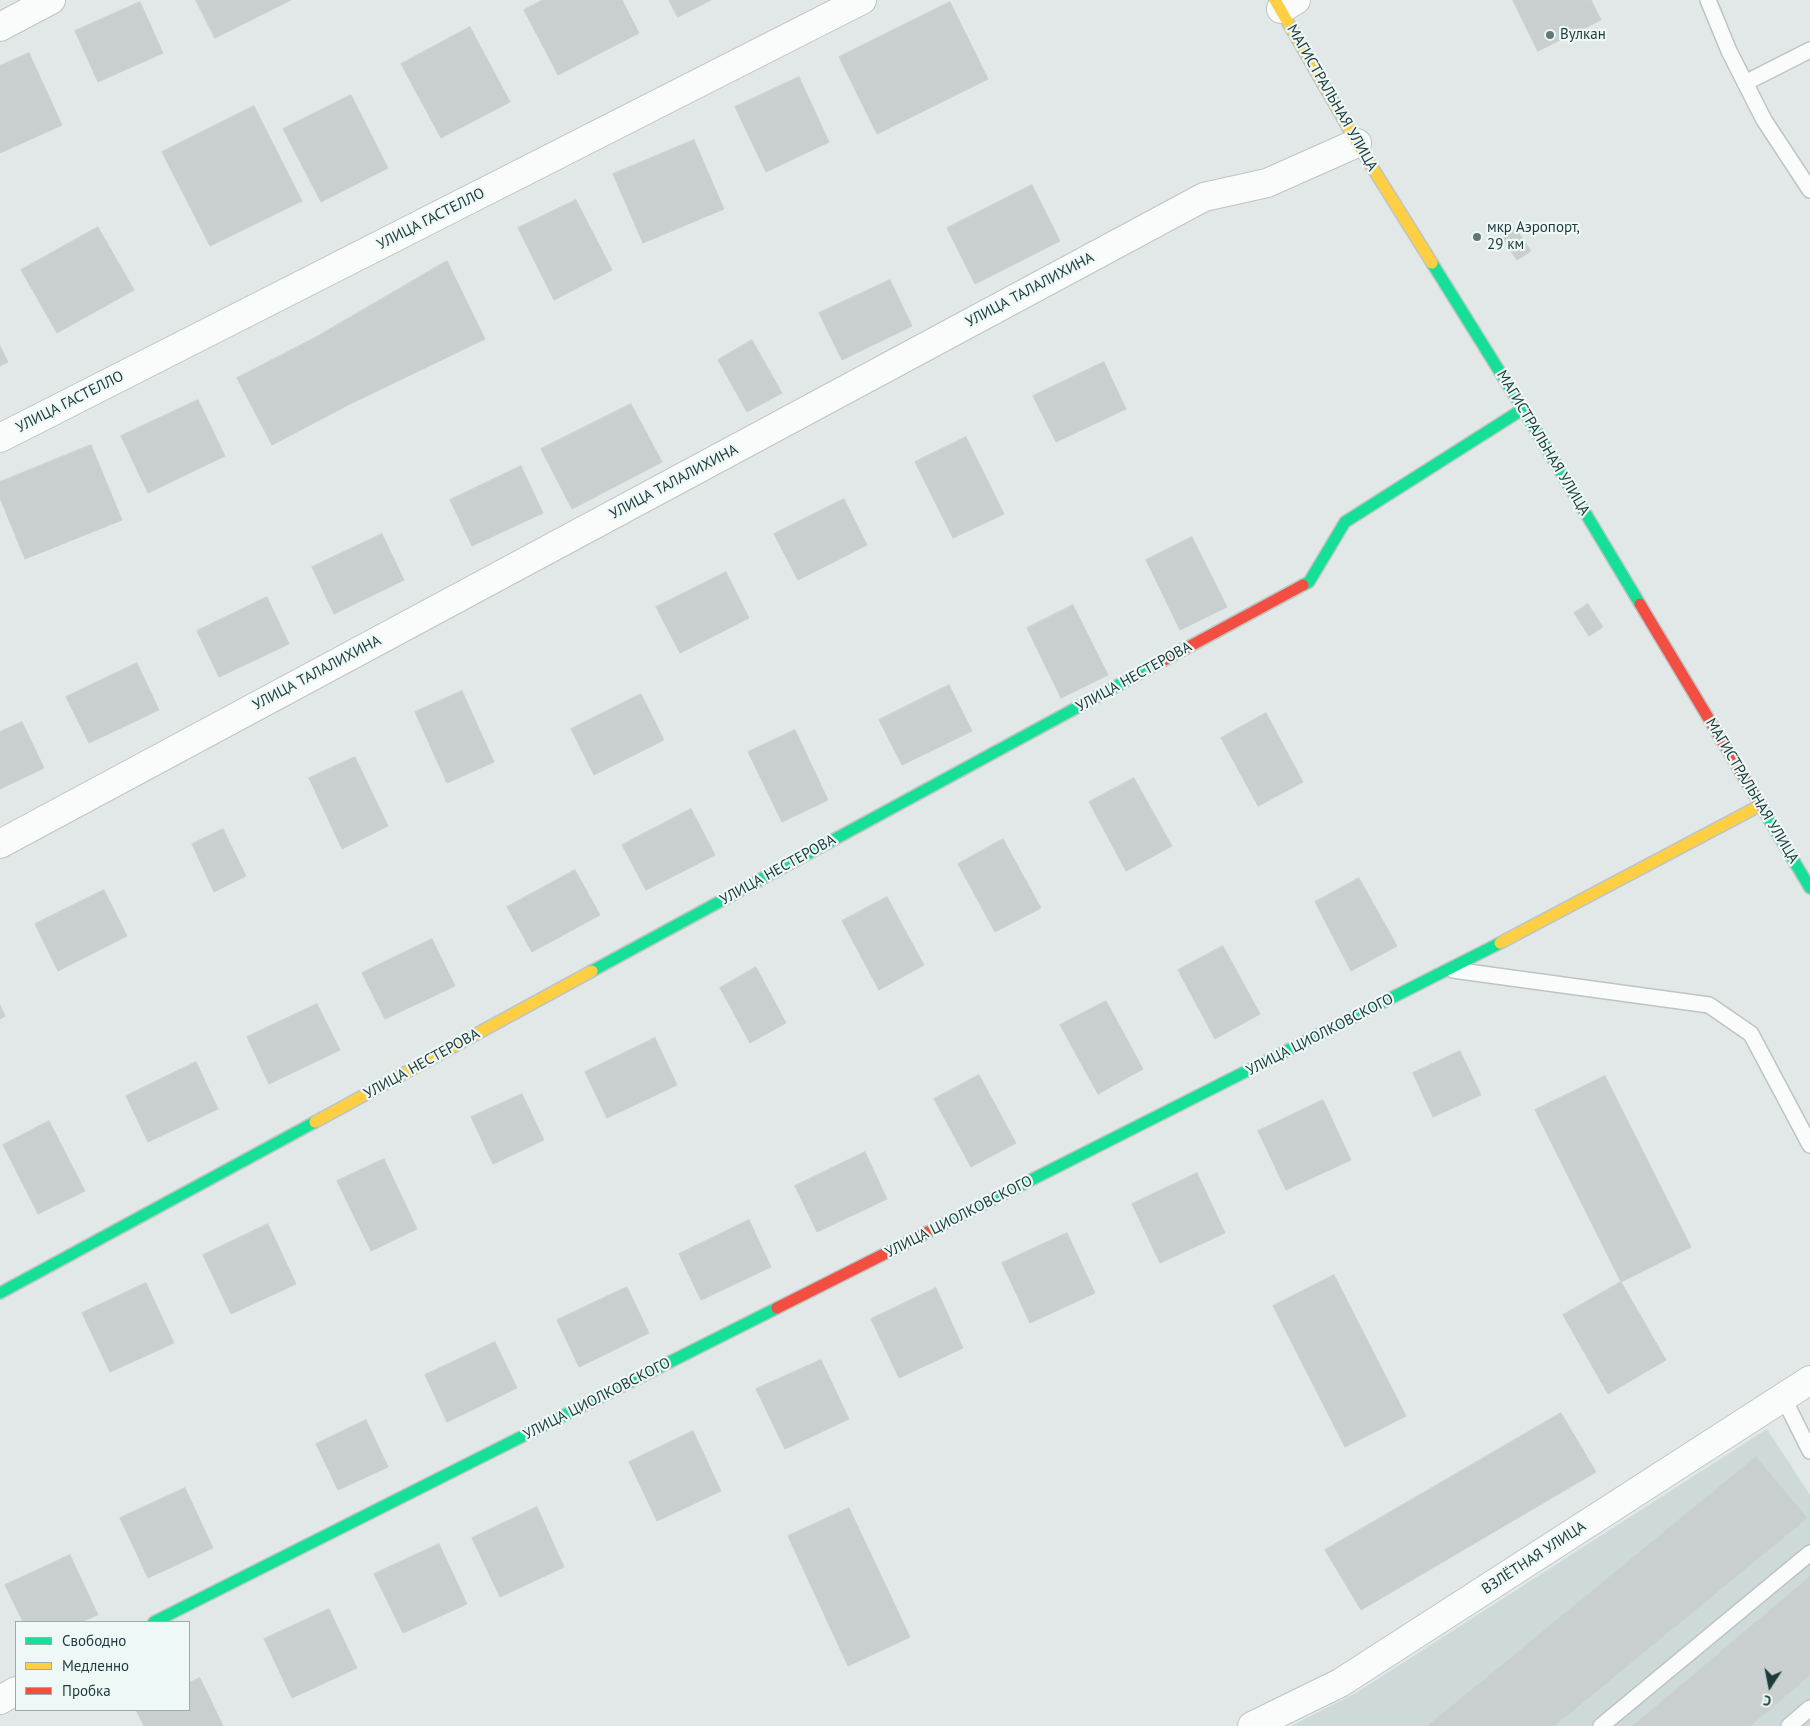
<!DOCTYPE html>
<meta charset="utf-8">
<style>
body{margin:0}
#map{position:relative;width:1810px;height:1726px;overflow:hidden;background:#e1e8e7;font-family:"PT Sans",sans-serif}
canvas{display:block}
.legend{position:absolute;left:15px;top:1621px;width:175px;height:90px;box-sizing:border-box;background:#eef8f6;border:1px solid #9aacac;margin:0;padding:6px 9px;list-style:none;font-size:15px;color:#1d3a3d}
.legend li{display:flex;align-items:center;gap:10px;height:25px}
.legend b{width:25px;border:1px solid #9aacac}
.north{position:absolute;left:1745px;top:1661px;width:50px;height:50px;-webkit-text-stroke:4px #eef8f6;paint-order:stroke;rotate:191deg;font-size:14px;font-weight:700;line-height:20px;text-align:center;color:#1d3a3d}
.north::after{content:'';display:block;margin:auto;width:18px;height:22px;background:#1d3a3d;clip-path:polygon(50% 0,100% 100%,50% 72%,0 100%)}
</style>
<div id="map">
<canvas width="1810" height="1726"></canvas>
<ul class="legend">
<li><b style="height:6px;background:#16e098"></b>Свободно</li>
<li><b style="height:6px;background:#ffcf43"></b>Медленно</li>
<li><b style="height:6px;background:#f24e42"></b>Пробка</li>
</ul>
<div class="north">С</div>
</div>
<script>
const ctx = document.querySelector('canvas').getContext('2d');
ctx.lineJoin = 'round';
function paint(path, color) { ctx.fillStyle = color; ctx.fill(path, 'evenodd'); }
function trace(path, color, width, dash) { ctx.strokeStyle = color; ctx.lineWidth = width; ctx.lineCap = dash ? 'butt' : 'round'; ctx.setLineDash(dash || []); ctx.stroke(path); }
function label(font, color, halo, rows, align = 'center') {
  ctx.font = font + ' "PT Sans",sans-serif'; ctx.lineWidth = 4.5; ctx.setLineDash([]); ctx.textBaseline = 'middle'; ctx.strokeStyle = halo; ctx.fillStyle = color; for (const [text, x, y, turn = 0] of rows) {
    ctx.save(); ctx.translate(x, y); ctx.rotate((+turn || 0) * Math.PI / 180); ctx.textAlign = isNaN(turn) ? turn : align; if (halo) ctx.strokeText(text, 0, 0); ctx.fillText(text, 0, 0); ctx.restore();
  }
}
paint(new Path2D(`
 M1767,1429L1810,1495V1726H1291L1356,1693Z`), '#cedad9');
const building = new Path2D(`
 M196,0H291L215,38Z
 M543,0H622L639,33L558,75L524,10Z
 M669,0H711L678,17Z
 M1513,0H1591L1601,20L1538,51Z
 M140,2L163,53L98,82L75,31Z
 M950,2L988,79L877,134L839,57Z
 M470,27L510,102L441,138L401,64Z
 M29,53L62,125L0,153V66Z
 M799,77L829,142L766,172L735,107Z
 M351,95L388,168L321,202L283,129Z
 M254,106L302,201L210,246L162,152Z
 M694,140L724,209L643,243L613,174Z
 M1032,185L1060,241L975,284L947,228Z
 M576,200L612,270L554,300L518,228Z
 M98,227L134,290L57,333L21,270Z
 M1516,229L1531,251L1517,260L1502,238Z
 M447,261L485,339L350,404L315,338Z
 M890,280L912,326L842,360L819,313Z
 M315,338L350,404L272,445L237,378Z
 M752,340L782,393L747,412L718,360Z
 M0,346L8,362L0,366Z
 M1104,362L1126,409L1056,442L1033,396Z
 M198,400L225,456L148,493L121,436Z
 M631,404L662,462L572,509L541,449Z
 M966,437L1004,514L953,538L915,462Z
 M91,445L122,520L25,559L0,498V482Z
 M521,466L543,513L472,546L450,500Z
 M844,499L867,545L798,580L774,534Z
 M382,534L404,580L334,614L312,567Z
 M1192,537L1227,607L1180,630L1146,560Z
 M726,572L749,618L680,653L656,607Z
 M267,597L289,644L219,677L197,631Z
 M1588,604L1603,627L1589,636L1574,613Z
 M1073,605L1108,675L1061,698L1027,628Z
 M137,663L159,710L89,743L66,697Z
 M949,685L972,731L902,765L879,720Z
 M462,691L494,762L447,783L415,712Z
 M641,694L664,740L594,775L571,729Z
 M1266,713L1303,782L1258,806L1221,738Z
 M22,722L44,768L0,789V732Z
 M795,730L828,800L782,822L748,752Z
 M355,757L388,826L342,849L309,778Z
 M1134,778L1172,846L1126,871L1089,802Z
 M691,809L715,855L646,890L622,845Z
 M223,829L246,876L214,892L192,844Z
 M1003,839L1041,908L995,932L958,864Z
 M575,870L600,915L532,952L507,907Z
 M1359,878L1397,946L1351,971L1315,902Z
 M104,890L127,936L58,971L35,924Z
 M887,897L924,965L879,990L842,921Z
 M432,939L455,986L385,1019L362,973Z
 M1223,946L1260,1014L1215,1039L1178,970Z
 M756,967L786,1023L750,1043L720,988Z
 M1106,1001L1143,1069L1098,1094L1060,1025Z
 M317,1004L340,1050L269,1084L247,1037Z
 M0,1005L5,1016L0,1019Z
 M655,1038L677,1085L607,1118L585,1072Z
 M1460,1051L1481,1095L1433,1117L1413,1073Z
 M196,1062L218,1109L148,1142L126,1096Z
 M979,1075L1016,1143L971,1167L934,1099Z
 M1605,1076L1691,1247L1621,1282L1535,1110Z
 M522,1094L544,1140L493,1164L471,1117Z
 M1323,1100L1351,1160L1286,1190L1258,1131Z
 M49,1121L85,1191L38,1214L3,1145Z
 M865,1152L887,1199L817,1232L795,1186Z
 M384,1159L417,1229L371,1251L337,1181Z
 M1197,1173L1225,1233L1160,1263L1132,1204Z
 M749,1220L771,1267L701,1300L679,1254Z
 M268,1224L296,1284L231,1314L203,1255Z
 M1067,1233L1095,1293L1030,1323L1002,1263Z
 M1334,1275L1406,1416L1345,1447L1273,1306Z
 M1621,1282L1666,1360L1608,1394L1563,1315Z
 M146,1283L174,1343L110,1372L82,1313Z
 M627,1287L649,1333L579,1367L557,1320Z
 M936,1288L963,1348L899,1378L871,1319Z
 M495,1342L517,1388L447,1422L425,1375Z
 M821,1360L849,1419L785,1449L756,1389Z
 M1561,1413L1596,1472L1361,1610L1325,1550Z
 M366,1420L388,1467L338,1490L316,1444Z
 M693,1431L721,1491L657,1521L629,1462Z
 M1756,1457L1807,1518L1554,1726H1428Z
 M185,1488L213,1548L148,1578L120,1518Z
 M537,1507L564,1567L500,1597L472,1538Z
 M849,1508L910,1637L848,1666L788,1536Z
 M439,1544L467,1604L403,1633L374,1574Z
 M70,1555L98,1615L81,1622H23L5,1585Z
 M1810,1577V1675L1750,1726H1633Z
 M329,1609L357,1668L292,1698L264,1639Z
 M200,1678L223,1726H144L136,1710H189V1683Z`);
paint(building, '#c8cfce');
trace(building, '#c9d1d0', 1);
const lane = new Path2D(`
 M1708,0L1729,51L1764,120L1810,190
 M1745,83L1810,50
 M1453,970L1709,1005L1751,1034L1810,1145
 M1783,1397L1810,1451
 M1601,1726L1810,1553
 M1789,1726L1810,1708`);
const street = new Path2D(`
 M1281,9L1296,0
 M0,27L51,0
 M0,438L862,0
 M0,844L1204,197L1267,183L1357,143
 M0,1700L16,1691
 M1252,1726L1340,1683L1810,1380`);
const fast = new Path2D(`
 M1432,263L1523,409L1640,604
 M1303,585L1309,582L1345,522L1523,409
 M1761,806L1810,888
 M592,971L1157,664
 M928,1232L1500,943
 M0,1293L315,1122
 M154,1622L777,1308`);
const slow = new Path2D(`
 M1275,0L1357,143L1432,263
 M1500,943L1761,805
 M315,1122L592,971`);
const jam = new Path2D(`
 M1640,604L1761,806
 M1157,664L1303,585
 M777,1308L928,1232`);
trace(lane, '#bec4c4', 18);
trace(street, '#bec4c4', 30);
trace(fast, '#bcc6c5', 14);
trace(slow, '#bcc6c5', 14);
trace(jam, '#bcc6c5', 14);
trace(lane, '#fafcfb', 15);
trace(street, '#fafcfb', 28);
trace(fast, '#16e098', 11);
trace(slow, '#ffcf43', 11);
trace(jam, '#f24e42', 11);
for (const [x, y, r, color] of [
 [1550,35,5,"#627778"],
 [1477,237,5,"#627778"]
]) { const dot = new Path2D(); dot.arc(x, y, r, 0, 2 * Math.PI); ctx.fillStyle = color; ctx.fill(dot); trace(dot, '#eef8f6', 2); }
label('15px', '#1d3a3d', '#eef8f6', [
 ["Вулкан",1560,35],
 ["мкр Аэропорт,",1487,228],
 ["29 км",1487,245]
], 'left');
label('15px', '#1d3a3d', '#eef8f6', [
 ["МАГИСТРАЛЬНАЯ УЛИЦА",1332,98,60],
 ["УЛИЦА ГАСТЕЛЛО",431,219,-27],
 ["УЛИЦА ТАЛАЛИХИНА",1030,290,-28],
 ["УЛИЦА ГАСТЕЛЛО",70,402,-27],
 ["МАГИСТРАЛЬНАЯ УЛИЦА",1543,443,59],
 ["УЛИЦА ТАЛАЛИХИНА",674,482,-28],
 ["УЛИЦА ТАЛАЛИХИНА",317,673,-28],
 ["УЛИЦА НЕСТЕРОВА",1134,677,-29],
 ["МАГИСТРАЛЬНАЯ УЛИЦА",1752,791,59],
 ["УЛИЦА НЕСТЕРОВА",778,870,-29],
 ["УЛИЦА ЦИОЛКОВСКОГО",1320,1035,-27],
 ["УЛИЦА НЕСТЕРОВА",422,1064,-29],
 ["УЛИЦА ЦИОЛКОВСКОГО",959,1217,-27],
 ["УЛИЦА ЦИОЛКОВСКОГО",597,1399,-27],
 ["ВЗЛЁТНАЯ УЛИЦА",1534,1558,-33]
]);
</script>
